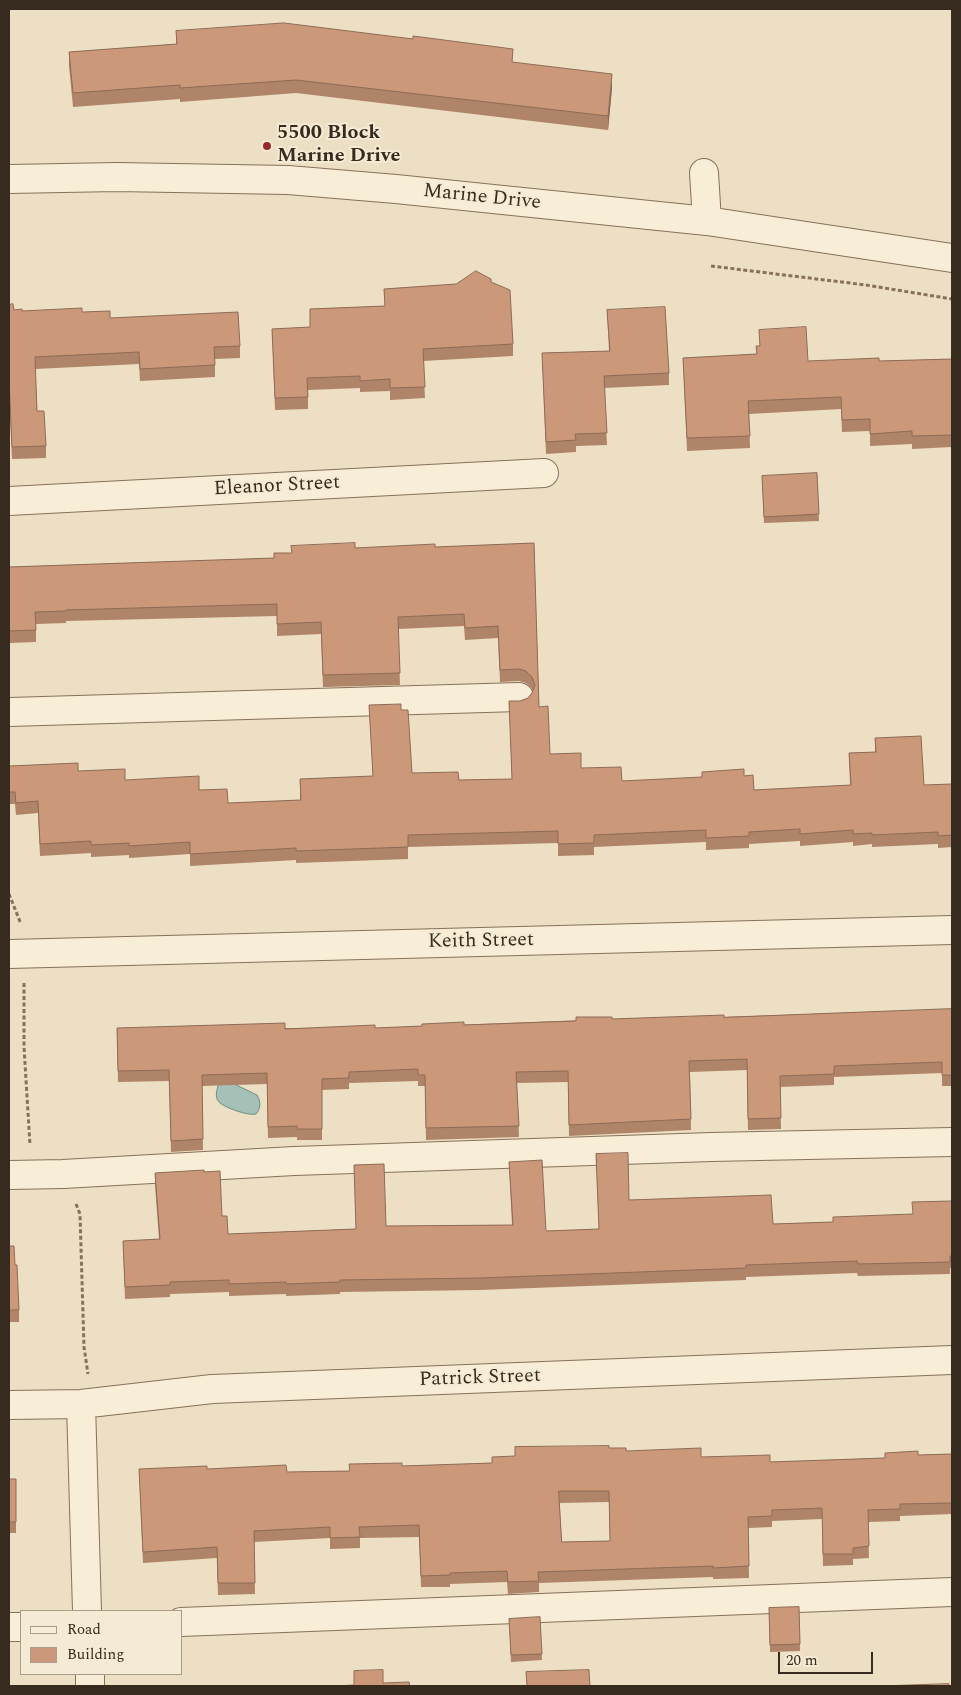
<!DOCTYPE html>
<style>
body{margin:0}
#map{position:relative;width:961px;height:1695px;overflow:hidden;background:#eddfc3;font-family:Spectral,serif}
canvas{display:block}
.frame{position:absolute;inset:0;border:10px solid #372a1e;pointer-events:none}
.legend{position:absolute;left:20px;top:1610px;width:162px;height:65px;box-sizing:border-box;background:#f5ead3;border:1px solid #a99d8b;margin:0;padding:6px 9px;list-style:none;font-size:15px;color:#372a1e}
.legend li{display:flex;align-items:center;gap:10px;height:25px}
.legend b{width:25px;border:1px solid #a99d8b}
.scale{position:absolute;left:778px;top:1652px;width:95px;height:22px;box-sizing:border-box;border:2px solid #372a1e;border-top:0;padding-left:6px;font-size:15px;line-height:18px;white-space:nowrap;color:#372a1e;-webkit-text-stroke:4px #f5ead3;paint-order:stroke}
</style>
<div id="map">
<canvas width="961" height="1695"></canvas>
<div class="frame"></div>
<ul class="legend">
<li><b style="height:6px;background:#f8edd6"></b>Road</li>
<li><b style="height:14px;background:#cb997a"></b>Building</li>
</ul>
<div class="scale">20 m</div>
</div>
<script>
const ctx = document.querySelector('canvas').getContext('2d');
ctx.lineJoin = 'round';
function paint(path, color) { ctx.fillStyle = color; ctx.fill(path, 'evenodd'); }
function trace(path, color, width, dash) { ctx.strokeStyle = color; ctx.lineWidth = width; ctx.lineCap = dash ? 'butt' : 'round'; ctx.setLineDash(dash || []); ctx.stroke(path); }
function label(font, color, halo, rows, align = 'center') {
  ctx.font = font + ' Spectral,serif'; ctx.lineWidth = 4; ctx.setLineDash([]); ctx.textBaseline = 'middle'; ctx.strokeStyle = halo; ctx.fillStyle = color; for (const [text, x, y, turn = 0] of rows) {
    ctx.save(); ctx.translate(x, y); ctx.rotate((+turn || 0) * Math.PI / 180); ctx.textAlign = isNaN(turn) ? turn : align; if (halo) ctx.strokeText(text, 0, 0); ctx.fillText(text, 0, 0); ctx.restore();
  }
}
const water = new Path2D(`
 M230,1082L257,1095C261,1102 261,1108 256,1114C248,1116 226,1108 220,1103C215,1099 216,1092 218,1086L220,1084Z`);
paint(water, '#a5c0b7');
trace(water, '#6c8e85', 1);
const minor = new Path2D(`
 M704,173L707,221
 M9,179L117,177L288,180L396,189L707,221L952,258
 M9,501L544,473
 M9,712L519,697
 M9,954L952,930
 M9,1175L63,1174L294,1161L711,1147L952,1142
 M81,1404L87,1611
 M9,1405L81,1404L212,1389L952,1360
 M181,1622L952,1592
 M9,1627H21
 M90,1674V1686`);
trace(minor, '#87715a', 30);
trace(new Path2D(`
 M711,266L866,285L952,299
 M9,894L21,924
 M24,983V1047L30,1145
 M76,1204L80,1214L84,1347L88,1374`), '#87715a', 3, [4, 2.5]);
trace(minor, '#f8edd6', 28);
paint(new Path2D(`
 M176,31L513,62L612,88L608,130L296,93L180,102V99L73,107L69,66V52L176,44Z
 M491,282L513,344V356L423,361L425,398L390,400V391L360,392V388L308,390V409L275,410L272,329L310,327V309L385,306L384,289Z
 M9,305L14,310L22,311L82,312L240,346V358L215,359V377L140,381L139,364L35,369L37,411L46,446V458L12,459L9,391Z
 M607,310L669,373V385L604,388L607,445L576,446V452L546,454L542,353L609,351Z
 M759,330L808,361H879L952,359V447L912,449V444L870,446V431L842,432L841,409L749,414L750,448L687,451L683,358L756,354L760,346Z
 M817,473L819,521L764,523L762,476Z
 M534,543L539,707L550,754L581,768L622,781L744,776L754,790L850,785L849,753L875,752V738L924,785L952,784V847L938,848V844L872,847V844L853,846V842L800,846V841L749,844V848L706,850V842L594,847V855L558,856V843L408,847V859L296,863V860L190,866V854L129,858V855L91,857V853L40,856L38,813L16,815L15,804H9V766L78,771L125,780L199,790L228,803L300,800V779L373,776L369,705L401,710L412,773L459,780L512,779L509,701H520L528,698L532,693L533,691L532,689L526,683L519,681L500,682L498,638L465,640L464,626L398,629L400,685L323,687L321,634L277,636V616L66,621V623L36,624V642L9,643V567L274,558L291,553L355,548L435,547Z
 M952,1009V1086H942V1073L834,1077V1085L780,1087L781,1129L748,1130L747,1070L690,1072L691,1130L569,1136L568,1082L517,1083L519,1137L426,1140L425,1086H418V1081L349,1083V1089L322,1090V1140H297V1137L268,1138L267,1084L202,1086L203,1150L171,1152L169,1081L118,1082L117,1028H375L612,1019L724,1017Z
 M596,1154L629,1200L773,1224L833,1222L912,1214L952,1201V1268H950V1274L858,1276L857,1273L746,1277V1280L480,1290L340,1292V1294L286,1296V1294L229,1296V1292L170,1294V1297L125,1299L123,1241L159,1239L155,1185V1173L204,1172L222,1216L228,1234L356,1229L354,1165L386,1226L512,1225L509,1162L546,1231L599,1229Z
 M9,1246L15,1265L19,1310V1322H9Z
 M609,1448L626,1451L701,1457L770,1462L885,1458L918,1455L952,1454V1514L900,1516V1521L868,1522L869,1558L853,1559V1565L823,1566L822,1519L772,1521V1527L748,1528L749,1578L713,1579V1577L539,1583V1592L508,1594L507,1582L450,1584V1587H421L419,1537L360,1538V1548L330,1549V1538L254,1542L255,1594L218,1595L217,1558L143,1563L139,1469H207L287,1472L349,1471L402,1466L492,1463L515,1456ZM609,1502L610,1541L562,1542L559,1503Z
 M9,1479H16V1533H9Z
 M799,1607L800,1651L770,1652L769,1608Z
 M540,1617L542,1660L511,1662L509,1619Z`), '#af8469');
paint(new Path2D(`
 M612,74V88L608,130V116Z`), '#8e6b55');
const building = new Path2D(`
 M284,23L413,39V36L513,49L512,62L612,74L608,116L296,80L180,88V85L73,93L69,52L177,44L176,31Z
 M476,271L491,279V282L510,290L513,344L423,349L425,387L390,388V379L360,381V376L307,378L308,397L275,398L272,329L310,327V309L385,306L384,289L456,284Z
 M13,304L14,310L22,309V311L82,308V312L110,311V318L238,312L240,346L214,347L215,365L140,369L139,352L35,357L37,411H44L46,446L12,447L9,379V305Z
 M665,307L669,373L604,376L607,433L575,434L576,440L546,442L542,353L610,351L607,310Z
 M806,327L808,361L879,358V361L952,359V435L912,436V431L870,434V419L842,420L841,397L748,401L750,436L687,438L683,358L757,354L756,346H760L759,330Z
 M817,473L819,514L764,517L762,476Z
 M355,543V548L435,544V547L534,543L539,707L548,706L550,754L581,753V768L621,767L622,781L702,777V772L744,769V776L753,775L754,790L851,785L849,753L876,752L875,738L921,736L924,785L952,784V835L938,836V832L872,835V833L853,834V830L800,834V829L749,832V836L706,838V830L594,835V843L558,844V831L408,835V847L296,851V848L190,854V842L129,846V843L91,845V841L40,844L38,801L16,803L15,792H9V766L78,763V771L125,769V780L199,776V790L227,789L228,803L301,800L300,779L373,776L369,705L401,704V710H408L412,773L458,772L459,780L512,779L509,701H520L528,698L532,693L535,685L532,677L526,671L519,669L500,670L498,626L465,628L464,614L398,617L400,673L323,675L321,622L277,624V604L66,610V611L35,612L36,630L9,631V567L274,558V553H292L291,546Z
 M952,1009V1075H942V1062L834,1066V1074L780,1076L781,1118L748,1119L747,1059L689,1061L691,1119L569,1125L568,1071L516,1072L519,1126L426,1128L425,1075H418V1069L349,1072V1078L322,1079V1129H297V1126L268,1127L267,1073L202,1075L203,1139L171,1141L169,1070L118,1071L117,1028L285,1023V1029L375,1025V1028L422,1026V1024L464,1022V1025L576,1021V1017H612V1019L724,1015V1017Z
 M628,1153L629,1200L771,1195L773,1224L833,1222V1217L913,1214L912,1202L952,1201V1256H950V1262L858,1264L857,1261L746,1265V1268L480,1278L340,1280V1282L286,1284V1282L229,1284V1280L170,1282V1285L125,1287L123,1241L160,1239L155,1173L204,1170V1172L220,1171L222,1216H227L228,1234L356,1229L354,1165L384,1164L386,1226L513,1225L509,1162L542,1160L546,1231L599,1229L596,1154Z
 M9,1246H14L15,1265H17L19,1310H9Z
 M609,1446V1448H626V1451L701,1448V1457L770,1455V1462L885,1458V1453L918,1451V1455L952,1454V1503L900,1504V1509L868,1510L869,1546L853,1548V1554H823L822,1508L772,1510V1516L748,1517L749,1566L713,1568V1566L538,1572L539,1581L508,1582L507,1571L450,1573V1575L421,1576L419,1525L359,1527L360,1537L330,1538V1527L254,1531L255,1583H218L217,1547L143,1552L139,1469L207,1466V1469L286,1465L287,1472L350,1471L349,1464L402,1463V1466L492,1463V1457L515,1456V1447ZM559,1491H609L610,1541L562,1542Z
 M9,1479H16V1522H9Z
 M799,1607L800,1644L770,1645L769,1608Z
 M540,1617L542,1654L511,1655L509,1619Z
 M383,1670V1683L409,1682L410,1686H335L354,1685V1671Z
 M589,1670L590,1686H527L526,1672Z
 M949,1684V1686H882Z`);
paint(building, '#cb997a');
trace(building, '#8e6b55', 1);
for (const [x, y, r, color] of [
 [267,146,5,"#952b2f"]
]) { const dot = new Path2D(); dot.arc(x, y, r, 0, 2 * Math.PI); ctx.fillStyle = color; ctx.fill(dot); trace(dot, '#f5ead3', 2); }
label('bold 20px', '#372a1e', '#f5ead3', [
 ["5500 Block",277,134],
 ["Marine Drive",277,157]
], 'left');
label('20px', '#372a1e', '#f5ead3', [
 ["Marine Drive",482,198,6],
 ["Eleanor Street",277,487,-3],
 ["Keith Street",481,942,-1],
 ["Patrick Street",480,1379,-2]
]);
</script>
